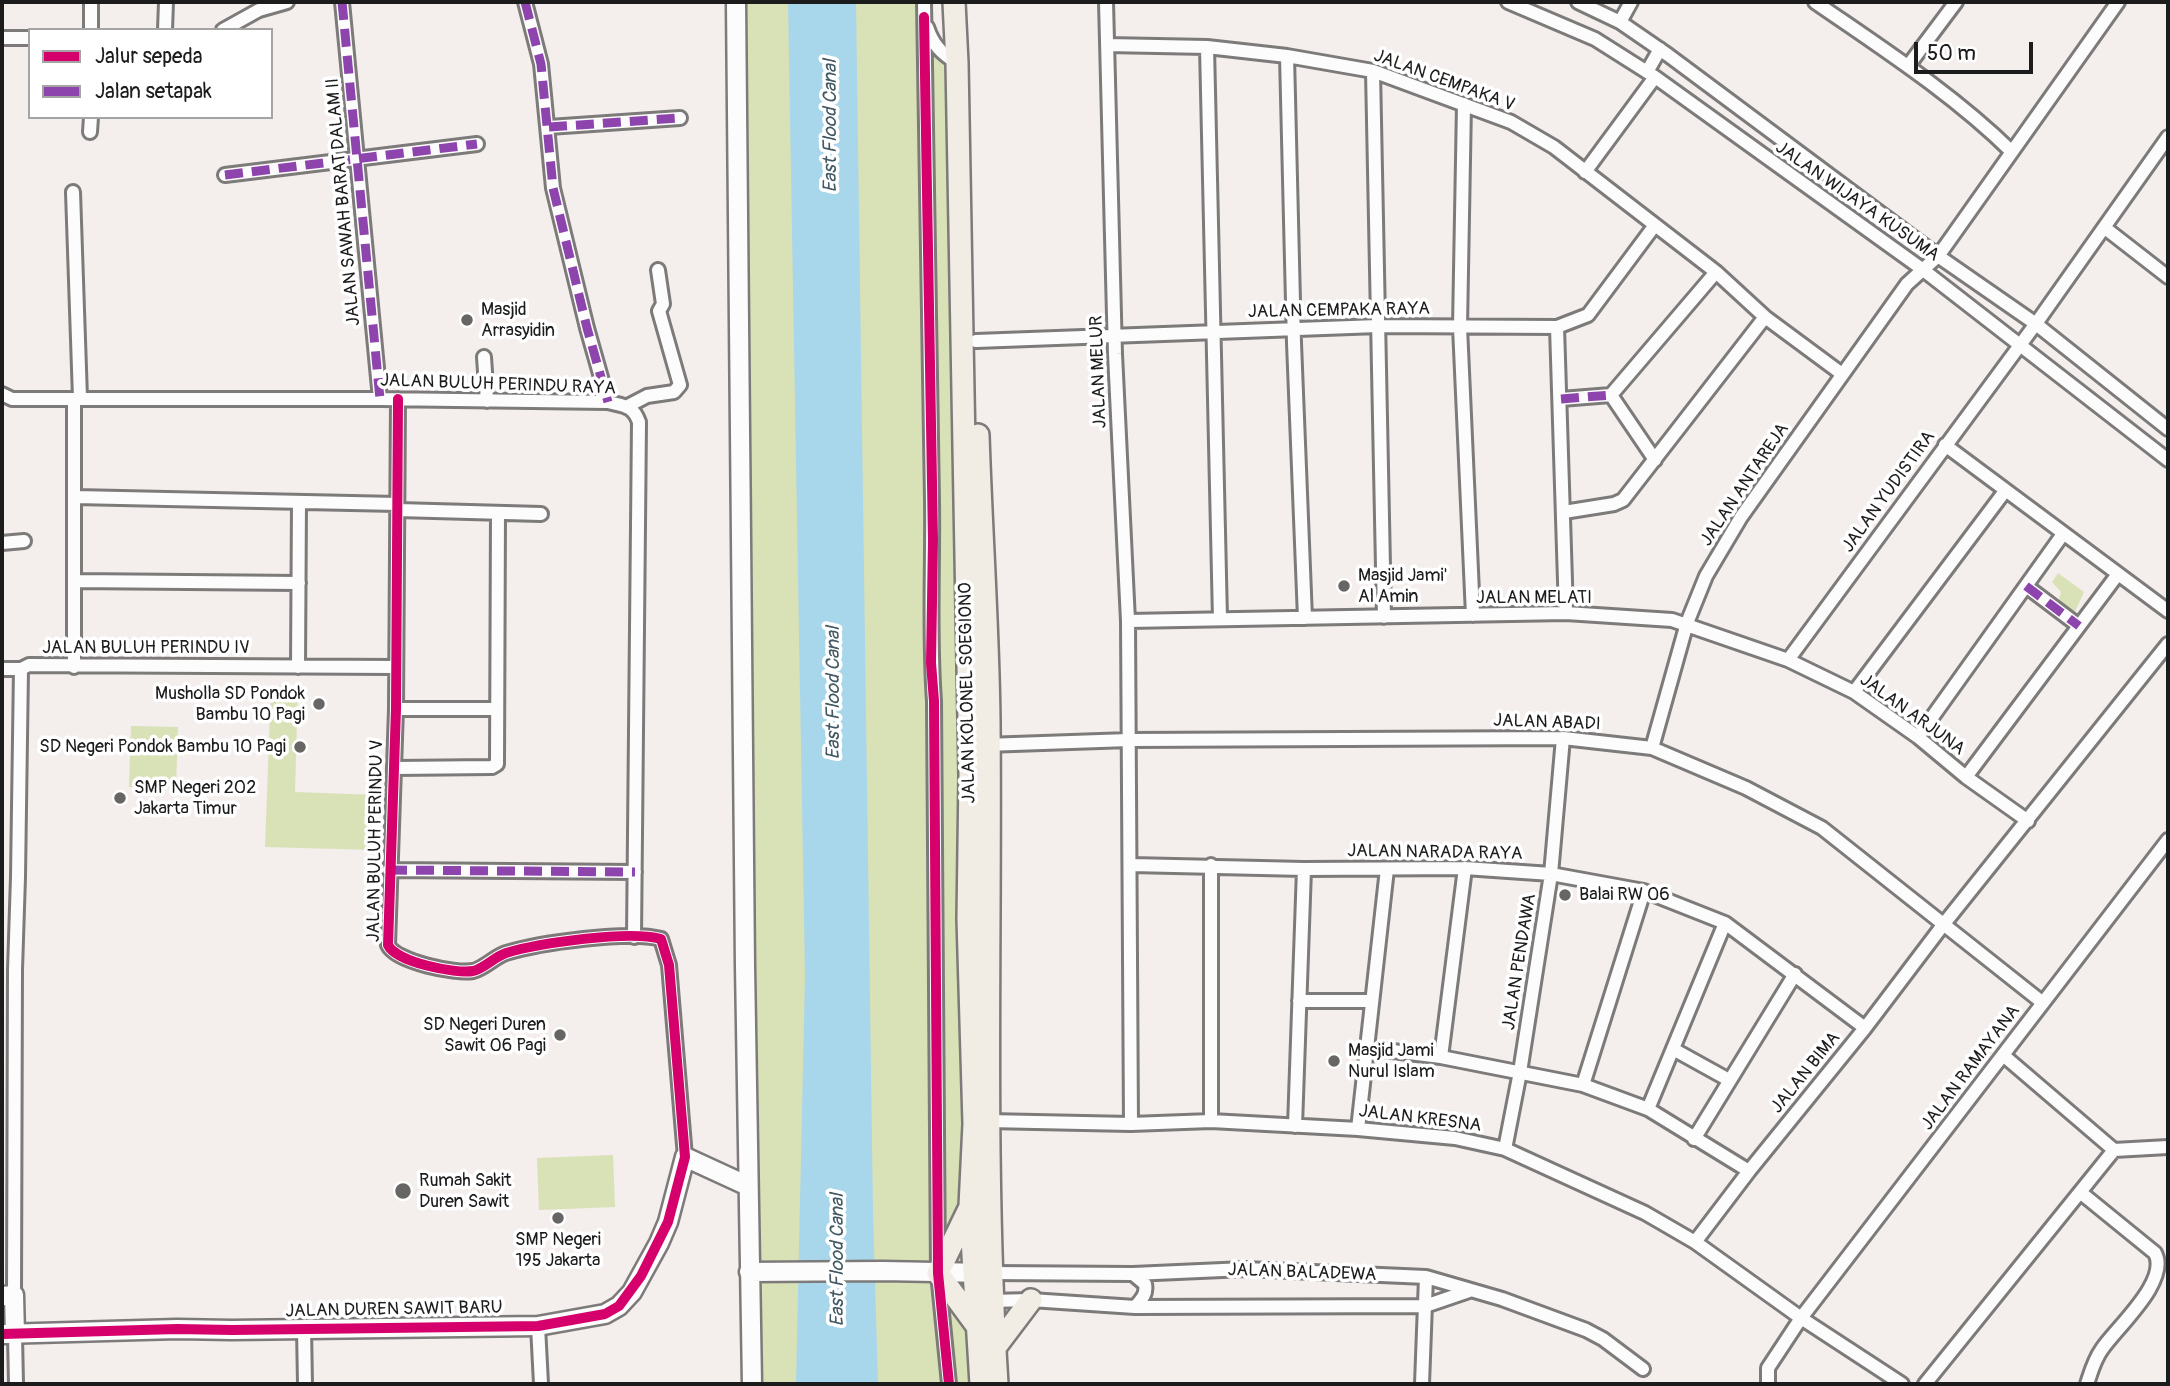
<!DOCTYPE html>
<style>
body{margin:0}
#map{position:relative;width:2170px;height:1386px;overflow:hidden;background:#f4eeec;font-family:Pangolin,sans-serif}
canvas{display:block}
.frame{position:absolute;inset:0;border:4px solid #1c1c1c;pointer-events:none}
.legend{position:absolute;left:28px;top:28px;width:245px;height:91px;box-sizing:border-box;background:#fff;border:2px solid #a4a4a4;margin:0;padding:9px 12px;list-style:none;font-size:21px;color:#1c1c1c}
.legend li{display:flex;align-items:center;gap:14px;height:35px}
.legend b{width:35px;border:2px solid #a4a4a4}
.scale{position:absolute;left:1914px;top:42px;width:119px;height:32px;box-sizing:border-box;border:4px solid #1c1c1c;border-top:0;padding-left:9px;font-size:21px;line-height:24px;white-space:nowrap;color:#1c1c1c;-webkit-text-stroke:5px #fff;paint-order:stroke}
</style>
<div id="map">
<canvas width="2170" height="1386"></canvas>
<div class="frame"></div>
<ul class="legend">
<li><b style="height:9px;background:#d6006c"></b>Jalur sepeda</li>
<li><b style="height:9px;background:#8e44ad"></b>Jalan setapak</li>
</ul>
<div class="scale">50 m</div>
</div>
<script>
const ctx = document.querySelector('canvas').getContext('2d');
ctx.lineJoin = 'round';
function paint(path, color) { ctx.fillStyle = color; ctx.fill(path, 'evenodd'); }
function trace(path, color, width, dash) { ctx.strokeStyle = color; ctx.lineWidth = width; ctx.lineCap = dash ? 'butt' : 'round'; ctx.setLineDash(dash || []); ctx.stroke(path); }
function label(font, color, halo, rows, align = 'center') {
  ctx.font = font + ' Pangolin,sans-serif'; ctx.lineWidth = 7; ctx.setLineDash([]); ctx.textBaseline = 'middle'; ctx.strokeStyle = halo; ctx.fillStyle = color; for (const [text, x, y, turn = 0] of rows) {
    ctx.save(); ctx.translate(x, y); ctx.rotate((+turn || 0) * Math.PI / 180); ctx.textAlign = isNaN(turn) ? turn : align; if (halo) ctx.strokeText(text, 0, 0); ctx.fillText(text, 0, 0); ctx.restore();
  }
}
paint(new Path2D(`
 M736,2H924L931,38L957,63L981,1384H754Z
 M2058,573L2084,592L2074,614L2058,603L2061,592L2052,582Z
 M271,686L298,687L295,792L377,795L375,850L265,847Z
 M131,726L178,727L176,788L129,787Z
 M613,1155L615,1207L539,1210L537,1158Z`), '#d9e1b7');
paint(new Path2D(`
 M788,2H856L873,1213L878,1384H796L805,976Z`), '#a8d6ea');
const street = new Path2D(`
 M91,2V30
 M342,2L380,399
 M525,2L541,64L553,188L587,328L608,402
 M924,2C926,168 928,334 932,500C933,567 929,634 934,701L938,1273L949,1384
 M1106,2L1115,354L1128,621L1131,1124
 M1508,2L1595,39L1655,77L1922,269L2168,460
 M1578,2L1620,22L1668,55L1938,256L2036,324L2168,429
 M1815,2C1883,49 1953,94 2012,152
 M1620,22L1631,2
 M927,27C933,45 941,53 957,63
 M165,30L166,2
 M223,30L259,10L287,2
 M2,38H30
 M1107,45L1207,47L1287,56L1373,71L1511,122L1554,147L1716,272L1765,317L1842,374
 M1207,47L1220,619
 M1287,56L1294,343L1305,618
 M1908,66L1956,2
 M1373,71L1384,617
 M1647,72L1660,49
 M1464,104L1460,327L1473,615
 M549,127L680,118
 M90,132L91,117
 M1585,172L1655,77
 M225,175L477,144
 M73,192L80,398
 M2105,228L2168,277
 M1557,327L1566,613
 M976,341L1378,326L1557,327L1588,315L1655,225
 M484,357L487,401
 M2,394L12,399H380L608,402C624,406 633,405 639,422L634,937
 M1611,395L1655,460
 M398,399L396,709L388,945C396,962 455,974 473,971C485,968 494,957 506,953C539,943 629,930 661,939L669,965L685,1157
 M1561,399L1611,395L1716,272
 M626,407L647,396L674,392L680,385L659,311L663,304L658,270
 M1945,445L2168,611
 M75,497L397,504
 M398,510L541,514
 M1564,512L1614,504L1623,500L1765,317
 M2,543L24,541
 M75,581L299,583
 M2026,586L2079,626
 M1128,621L1566,613L1672,620L1788,660L1854,692L1918,737L1966,777L2028,821
 M1788,660L2040,318L2168,137
 M74,667V399
 M298,667L299,502
 M2,669H21
 M1854,692L2005,491
 M396,709H495
 M1918,737L2063,534
 M985,745L1129,740L1563,738L1652,748L1746,788L1822,828L2043,1003
 M1652,748L1687,623L1706,576L1741,517L1907,284L1938,256L1946,245L2118,2
 M395,768L492,767L497,764L498,513
 M1966,777L2118,574
 M1131,865L1304,869L1465,868L1551,874L1644,891L1725,923L1865,1028
 M1211,865V1121
 M389,870L635,872
 M1299,1001H1371
 M1368,1048L1441,1057L1583,1085L1648,1109L1749,1171
 M1673,1049L1729,1080
 M2003,1055L2114,1150L2168,1147
 M1441,1057L1465,868
 M1583,1085L1644,891
 M1648,1109L1725,923
 M988,1121L1131,1124L1211,1121L1358,1129L1455,1138L1505,1149L1645,1213L1695,1242L1801,1318L1902,1384
 M1295,1126L1304,869
 M1358,1129L1387,869
 M1694,1139L1795,974
 M1505,1149L1520,1072L1551,874L1563,738
 M2080,1192L2155,1253C2170,1281 2117,1327 2102,1349C2094,1360 2091,1372 2087,1384
 M1695,1242L1749,1171L1865,1028L1943,925L2168,644
 M990,1273L1133,1274L1245,1269L1426,1277L1502,1299L1586,1330L1603,1339L1643,1369
 M1133,1274L1145,1284C1147,1294 1142,1299 1135,1307
 M14,1295L15,970L18,877L21,669L29,665L395,667
 M990,1301L1031,1300L1135,1307L1425,1306L1469,1291
 M538,1326L541,1384
 M304,1328L305,1384
 M15,1335L16,1384
 M1422,1384L1426,1277
 M1768,1384V1368L1801,1318L2168,840
 M1925,1384L2114,1150`);
const secondary = new Path2D(`
 M736,2L745,966L752,1384
 M749,1272L883,1271L987,1273
 M2,1296L14,1295L15,1335
 M2,1334L177,1329L232,1330L538,1326L605,1314L619,1306L632,1292L659,1243L668,1222L685,1157L748,1186`);
const primary = new Path2D(`
 M954,2L957,63L970,775L968,919L974,1124L970,1206L981,1384
 M978,435C981,530 988,626 989,721C991,942 983,1163 997,1384
 M969,1209L938,1273L977,1326
 M994,1349L1031,1300`);
trace(street, '#7d7a7a', 18);
trace(secondary, '#7d7a7a', 23);
trace(primary, '#7d7a7a', 26);
trace(street, '#fdfcfc', 12);
trace(secondary, '#fdfcfc', 18);
trace(primary, '#f1ece4', 21);
trace(new Path2D(`
 M342,2L380,399
 M525,2L541,64L553,188L587,328L608,402
 M549,127L680,118
 M225,175L477,144
 M1561,399L1611,395
 M2026,586L2079,626
 M389,870L635,872`), '#8e44ad', 9, [18, 9]);
trace(new Path2D(`
 M924,17L933,540L931,663L934,701L938,1273L949,1384
 M2,1334L177,1329L232,1330L538,1326L605,1314L619,1306L641,1276L668,1222L685,1157L669,965L661,939C629,930 539,943 506,953C494,957 485,968 473,971C455,974 396,962 388,945L396,709L398,399`), '#d6006c', 10);
for (const [x, y, r, color] of [
 [467,320,7,"#686665"],
 [1344,586,7,"#686665"],
 [319,704,7,"#686665"],
 [300,747,7,"#686665"],
 [120,798,7,"#686665"],
 [1565,895,7,"#686665"],
 [560,1035,7,"#686665"],
 [1334,1061,7,"#686665"],
 [403,1191,9,"#686665"],
 [558,1218,7,"#686665"]
]) { const dot = new Path2D(); dot.arc(x, y, r, 0, 2 * Math.PI); ctx.fillStyle = color; ctx.fill(dot); trace(dot, '#fff', 2.5); }
label('18px', '#1c1c1c', '#fff', [
 ["JALAN CEMPAKA V",1444,81,20],
 ["JALAN SAWAH BARAT DALAM II",344,202,-95],
 ["JALAN WIJAYA KUSUMA",1857,202,35],
 ["JALAN CEMPAKA RAYA",1339,311,-1],
 ["JALAN MELUR",1099,372,-92],
 ["JALAN BULUH PERINDU RAYA",498,385,2],
 ["JALAN ANTAREJA",1745,485,-56],
 ["JALAN YUDISTIRA",1889,492,-54],
 ["JALAN MELATI",1534,598],
 ["JALAN BULUH PERINDU IV",146,648],
 ["JALAN KOLONEL SOEGIONO",968,693,-91],
 ["JALAN ARJUNA",1912,715,36],
 ["JALAN ABADI",1547,723,2],
 ["JALAN BULUH PERINDU V",376,841,-89],
 ["JALAN NARADA RAYA",1435,853,1],
 ["JALAN PENDAWA",1520,962,-81],
 ["JALAN RAMAYANA",1971,1068,-53],
 ["JALAN BIMA",1806,1073,-51],
 ["JALAN KRESNA",1420,1119,7],
 ["JALAN BALADEWA",1302,1273,2],
 ["JALAN DUREN SAWIT BARU",394,1310,-1]
]);
label('18px', '#1c1c1c', '#fff', [
 ["Masjid",481,310],
 ["Arrasyidin",481,331],
 ["Masjid Jami'",1358,576],
 ["Al Amin",1358,597],
 ["Musholla SD Pondok",305,694,"right"],
 ["Bambu 10 Pagi",305,715,"right"],
 ["SD Negeri Pondok Bambu 10 Pagi",286,747,"right"],
 ["SMP Negeri 202",134,788],
 ["Jakarta Timur",134,809],
 ["Balai RW 06",1579,895],
 ["SD Negeri Duren",546,1025,"right"],
 ["Sawit 06 Pagi",546,1046,"right"],
 ["Masjid Jami",1348,1051],
 ["Nurul Islam",1348,1072],
 ["Rumah Sakit",419,1181],
 ["Duren Sawit",419,1202],
 ["SMP Negeri",558,1240,"center"],
 ["195 Jakarta",558,1261,"center"]
], 'left');
label('italic 19px', '#425964', '#fff', [
 ["East Flood Canal",831,126,-90],
 ["East Flood Canal",834,693,-90],
 ["East Flood Canal",838,1260,-90]
]);
</script>
